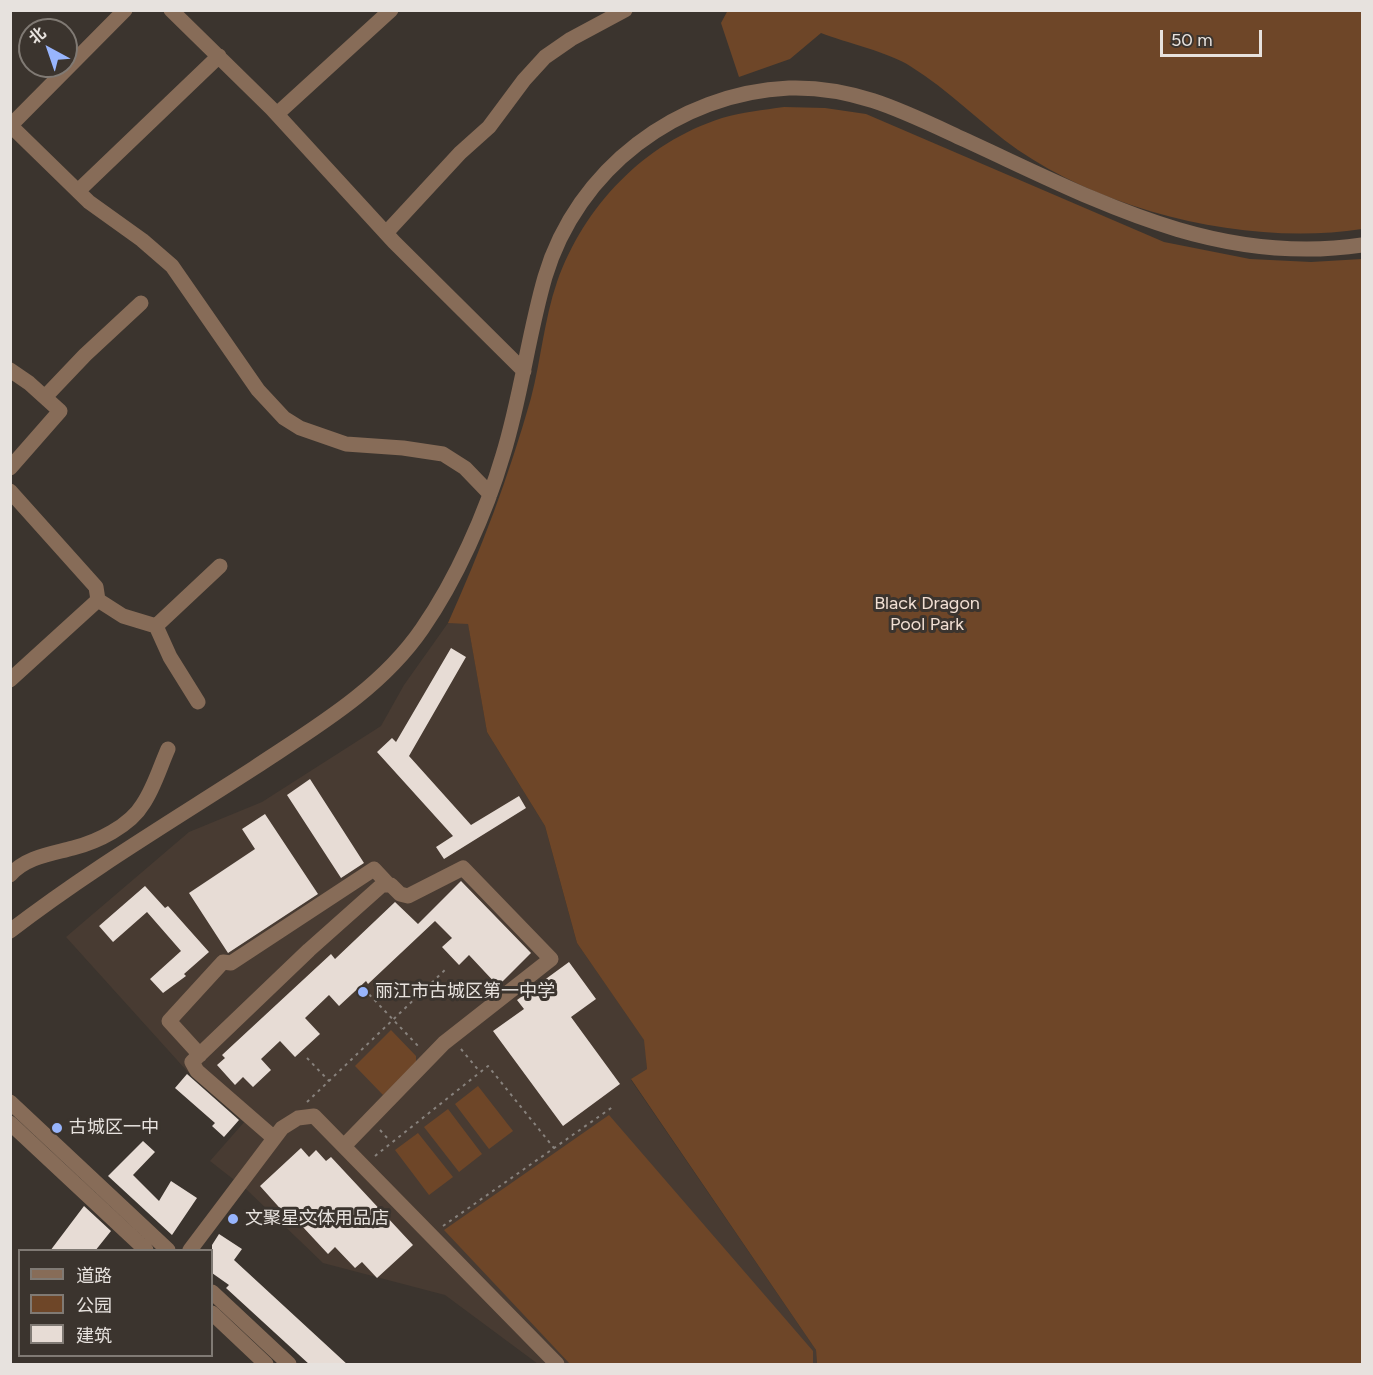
<!DOCTYPE html>
<meta charset="utf-8">
<style>
body{margin:0}
#map{position:relative;width:1373px;height:1375px;overflow:hidden;background:#3b342e;font-family:Figtree,"Noto Sans SC",sans-serif}
canvas{display:block}
.frame{position:absolute;inset:0;border:12px solid #e7e2de;pointer-events:none}
.legend{position:absolute;left:18px;top:1249px;width:195px;height:108px;box-sizing:border-box;background:#3b342e;border:2px solid #807a74;margin:0;padding:8px 10px;list-style:none;font-size:18px;color:#e7e2de}
.legend li{display:flex;align-items:center;gap:12px;height:30px}
.legend b{width:30px;border:2px solid #807a74}
.north{position:absolute;left:18px;top:18px;width:60px;height:60px;box-sizing:border-box;background:#3b342e;border:2px solid #807a74;border-radius:50%;rotate:320deg;font-size:16px;font-weight:700;line-height:24px;text-align:center;color:#e7e2de}
.north::after{content:'';display:block;margin:auto;width:21px;height:27px;background:#98b5fd;clip-path:polygon(50% 0,100% 100%,50% 72%,0 100%)}
.scale{position:absolute;left:1160px;top:30px;width:102px;height:27px;box-sizing:border-box;border:3px solid #e7e2de;border-top:0;padding-left:8px;font-size:18px;line-height:21px;white-space:nowrap;color:#e7e2de;-webkit-text-stroke:4px #3b342e;paint-order:stroke}
</style>
<div id="map">
<canvas width="1373" height="1375"></canvas>
<div class="frame"></div>
<ul class="legend">
<li><b style="height:8px;background:#876c58"></b>道路</li>
<li><b style="height:16px;background:#6e4628"></b>公园</li>
<li><b style="height:16px;background:#e7dcd5"></b>建筑</li>
</ul>
<div class="north">北</div>
<div class="scale">50 m</div>
</div>
<script>
const ctx = document.querySelector('canvas').getContext('2d');
ctx.lineJoin = 'round';
function paint(path, color) { ctx.fillStyle = color; ctx.fill(path, 'evenodd'); }
function trace(path, color, width, dash) { ctx.strokeStyle = color; ctx.lineWidth = width; ctx.lineCap = dash ? 'butt' : 'round'; ctx.setLineDash(dash || []); ctx.stroke(path); }
function label(font, color, halo, rows, align = 'center') {
  ctx.font = font + ' Figtree,"Noto Sans SC",sans-serif'; ctx.lineWidth = 6; ctx.setLineDash([]); ctx.textBaseline = 'middle'; ctx.strokeStyle = halo; ctx.fillStyle = color; for (const [text, x, y, turn = 0] of rows) {
    ctx.save(); ctx.translate(x, y); ctx.rotate((+turn || 0) * Math.PI / 180); ctx.textAlign = isNaN(turn) ? turn : align; if (halo) ctx.strokeText(text, 0, 0); ctx.fillText(text, 0, 0); ctx.restore();
  }
}
paint(new Path2D(`
 M448,623H468L487,732L545,826L577,943L645,1041L647,1069L631,1080L816,1350L817,1364H538L445,1295L323,1263L247,1190L210,1161L246,1120L187,1071L66,937L189,832L262,802L381,726L404,685Z`), '#483b32');
paint(new Path2D(`
 M728,10L1362,11V229C1251,246 1112,214 1018,150C981,124 949,90 910,66C891,53 844,42 821,33L790,59L739,77L721,23Z
 M784,107L825,108L866,114L1164,242L1250,259L1311,262L1362,259V1364H817L816,1350L631,1079L647,1069L644,1040L577,943L545,826L487,732L468,624L448,623C481,550 509,476 531,398C541,360 544,320 557,282C584,206 644,143 722,118C742,112 763,110 784,107Z
 M391,1030L416,1056V1063L383,1095L355,1066Z
 M478,1086L513,1131L489,1149L455,1104Z
 M448,1109L482,1154L459,1172L424,1127Z
 M609,1115L813,1351V1364H570L444,1230Z
 M418,1133L453,1177L429,1195L395,1150Z`), '#6e4628');
paint(new Path2D(`
 M451,648L466,657L409,756L471,825L519,796L526,808L444,859L436,847L453,836L377,752L392,738L396,742Z
 M310,779L364,863L341,878L287,795Z
 M265,814L318,894L228,953L189,893L255,849L242,829Z
 M461,881L531,953L498,986L469,955L459,965L442,947L452,938L435,921L368,984L366,981L339,1006L329,995L305,1018L320,1034L295,1057L280,1041L261,1059L271,1070L253,1087L243,1077L235,1085L217,1065L225,1058L222,1055L331,954L335,959L395,902L418,924Z
 M145,886L165,908L168,906L209,952L184,974L186,976L163,993L150,979L181,951L147,912L113,942L99,926Z
 M569,962L596,999L571,1017L620,1084L563,1126L493,1031L524,1009L517,1000Z
 M187,1074L239,1120L224,1137L212,1126L215,1123L175,1088Z
 M143,1141L155,1152L133,1175L159,1201L171,1181L197,1198L172,1235L108,1176Z
 M301,1148L309,1157L316,1150L326,1161L331,1157L413,1245L377,1278L362,1262L355,1268L335,1247L328,1254L289,1212L286,1215L260,1186Z
 M84,1206L111,1231L95,1251H50Z
 M219,1234L242,1249L234,1260L348,1365H310L226,1288L229,1285L212,1273V1245Z`), '#e7dcd5');
trace(new Path2D(`
 M364,989L420,1048
 M461,1049L480,1072
 M307,1058L329,1081
 M307,1102L447,968
 M380,1130L390,1141
 M375,1156L488,1066L554,1148
 M443,1226L614,1106`), '#88827d', 2, [3, 4.5]);
trace(new Path2D(`
 M171,10L272,109L394,242L524,371
 M277,114L391,10
 M10,125L89,202L142,240L172,266L258,390L284,418L300,428L346,444L403,448L443,454L465,468L490,494
 M11,125L125,10
 M78,191L219,56
 M386,233L460,153L489,127L524,80L545,57L571,39L625,10
 M10,370L29,383L60,411L10,468
 M45,397L85,355L141,303
 M10,491L96,587L98,600L10,680
 M98,600L123,616L156,626L170,657L198,702
 M156,626L220,566
 M10,875C26,857 51,854 73,848C97,842 130,826 143,804C154,788 160,767 168,749
 M10,931C88,871 172,821 254,768C314,728 380,690 422,629C456,580 486,513 503,455C521,397 528,336 545,277C577,169 678,93 789,88C855,86 905,112 963,139C1092,198 1214,267 1362,245
 M200,1055L169,1021L223,962L231,963L374,869L388,884
 M10,1102L168,1250
 M10,1123L146,1250
 M274,1138L197,1071L192,1062L309,950L382,885H391L400,894L408,896L463,868L551,959L444,1043L344,1146
 M190,1250L282,1128L298,1118L314,1116L557,1364
 M212,1292L289,1364
 M212,1313L266,1364`), '#876c58', 15);
for (const [x, y, r, color] of [
 [363,992,6,"#98b5fd"],
 [57,1128,6,"#98b5fd"],
 [233,1219,6,"#98b5fd"]
]) { const dot = new Path2D(); dot.arc(x, y, r, 0, 2 * Math.PI); ctx.fillStyle = color; ctx.fill(dot); trace(dot, '#3b342e', 2); }
label('18px', '#f1dfd3', '#3b342e', [
 ["Black Dragon",927,604],
 ["Pool Park",927,625]
]);
label('18px', '#e7e2de', '#3b342e', [
 ["丽江市古城区第一中学",375,992],
 ["古城区一中",69,1128],
 ["文聚星文体用品店",245,1219]
], 'left');
</script>
